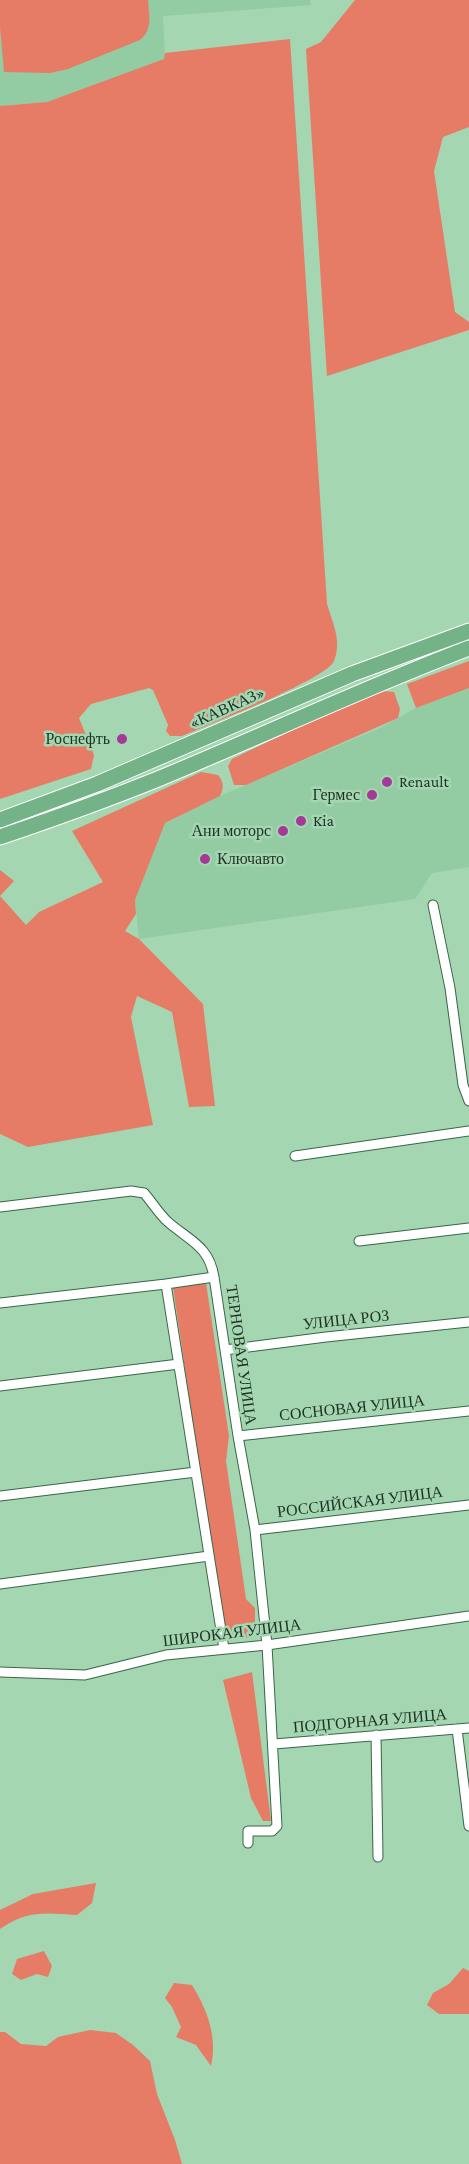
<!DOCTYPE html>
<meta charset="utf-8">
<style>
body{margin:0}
canvas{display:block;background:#a4d6b1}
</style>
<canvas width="469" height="2164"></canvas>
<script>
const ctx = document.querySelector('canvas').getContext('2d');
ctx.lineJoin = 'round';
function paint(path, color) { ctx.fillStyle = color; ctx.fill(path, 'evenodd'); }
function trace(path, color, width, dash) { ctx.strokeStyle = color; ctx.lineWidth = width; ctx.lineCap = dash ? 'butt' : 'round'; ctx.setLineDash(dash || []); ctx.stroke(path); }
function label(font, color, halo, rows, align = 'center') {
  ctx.font = font + ' "Crimson Pro",serif'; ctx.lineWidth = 5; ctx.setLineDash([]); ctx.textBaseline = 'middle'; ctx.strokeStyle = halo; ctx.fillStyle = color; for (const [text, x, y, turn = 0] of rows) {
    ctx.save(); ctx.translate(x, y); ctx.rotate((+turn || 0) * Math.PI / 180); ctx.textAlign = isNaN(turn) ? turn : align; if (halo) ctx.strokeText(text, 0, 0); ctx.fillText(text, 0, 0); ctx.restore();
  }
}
paint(new Path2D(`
 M0,0H310L311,5L163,16L165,59L47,102L0,106Z
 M469,688V867L432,873L415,899L139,939L135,900L165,823L220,796L382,727L416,708Z`), '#93cba2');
paint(new Path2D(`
 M0,0H148C149,15 153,30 140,40L68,69L50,73L4,72L0,27Z
 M355,0H469V127L443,137L434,171L455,312L469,322V330L327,376L306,49L321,42Z
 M290,39L327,604C333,624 342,641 334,661C327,679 206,726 182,736H170L166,731L168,725L153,690L149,688L91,704L79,718L94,755L91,769L0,799V106L47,102L164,59L165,53Z
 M469,661V688L416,708L407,684Z
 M382,691L394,692L400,709L398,718L246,785H234L228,766L232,759L367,694Z
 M201,772L218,775C224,782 224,788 220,796L165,823L135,900L136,914L125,931L139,939L203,1004L215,1106L189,1107L172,1012L137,996L131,1017L153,1125L28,1147L0,1134V870L14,881L0,896L26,925L39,912L103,882L72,831Z
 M206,1283L229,1436L226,1461L246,1599L255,1608V1636L225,1641L173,1287Z
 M252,1672L271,1821H263L251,1798L223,1680Z
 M96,1883L92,1903L77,1915C44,1913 28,1910 0,1929V1910L33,1894Z
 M44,1951L52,1966L48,1977L37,1974L21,1980L12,1974L17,1959Z
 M463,1968L469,1971V2014H439L427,2005L433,1993L449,1984Z
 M174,1983L192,1985C207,2009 218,2038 211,2066L196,2045L176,2037L181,2027L172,2007L165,1998Z
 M90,2030L116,2033L133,2045L150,2061L157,2094L175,2140L182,2164H0V2032H5L21,2044L46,2046L58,2037Z`), '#e67c66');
const minor = new Path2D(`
 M433,905L450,988L463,1085L469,1101
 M295,1156L469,1131
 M0,1207L131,1191L144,1193C152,1202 159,1214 168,1222C190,1241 209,1246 214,1277
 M359,1241L469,1228
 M0,1303L166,1284
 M225,1350L326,1337L469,1322
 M0,1386L179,1364
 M238,1436L469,1411
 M0,1496L196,1472
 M255,1530L469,1505
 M0,1584L209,1556
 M224,1649L166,1284L214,1277L238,1436L255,1530L267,1645L277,1826L272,1831H248V1843
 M0,1672L85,1675L166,1655L267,1645L469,1616
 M457,1729L469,1826
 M376,1735L378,1857
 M274,1744L469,1728`);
const trunk = new Path2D(`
 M0,820L97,784L352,674L469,631
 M0,837C53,819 106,800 158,779C262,736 364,688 469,648`);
trace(minor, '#386647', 11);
trace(trunk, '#fff', 17);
trace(minor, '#fff', 9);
trace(trunk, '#74b288', 15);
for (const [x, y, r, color] of [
 [122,739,6,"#a53998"],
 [387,782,6,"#a53998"],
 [372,795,6,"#a53998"],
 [301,821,6,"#a53998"],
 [283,831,6,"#a53998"],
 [205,859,6,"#a53998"]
]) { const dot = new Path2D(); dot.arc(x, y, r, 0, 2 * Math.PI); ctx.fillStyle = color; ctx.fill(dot); trace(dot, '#a4d6b1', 2); }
label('16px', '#1e3224', '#a4d6b1', [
 ["«КАВКАЗ»",227,708,-24],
 ["УЛИЦА РОЗ",346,1320,-6],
 ["ТЕРНОВАЯ УЛИЦА",241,1355,82],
 ["СОСНОВАЯ УЛИЦА",352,1408,-6],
 ["РОССИЙСКАЯ УЛИЦА",360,1502,-7],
 ["ШИРОКАЯ УЛИЦА",232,1633,-7],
 ["ПОДГОРНАЯ УЛИЦА",370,1721,-5]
]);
label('16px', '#1e3224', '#a4d6b1', [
 ["Роснефть",110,739],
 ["Renault",399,782,"left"],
 ["Гермес",360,795],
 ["Kia",313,821,"left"],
 ["Ани моторс",271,831],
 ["Ключавто",217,859,"left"]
], 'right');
</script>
